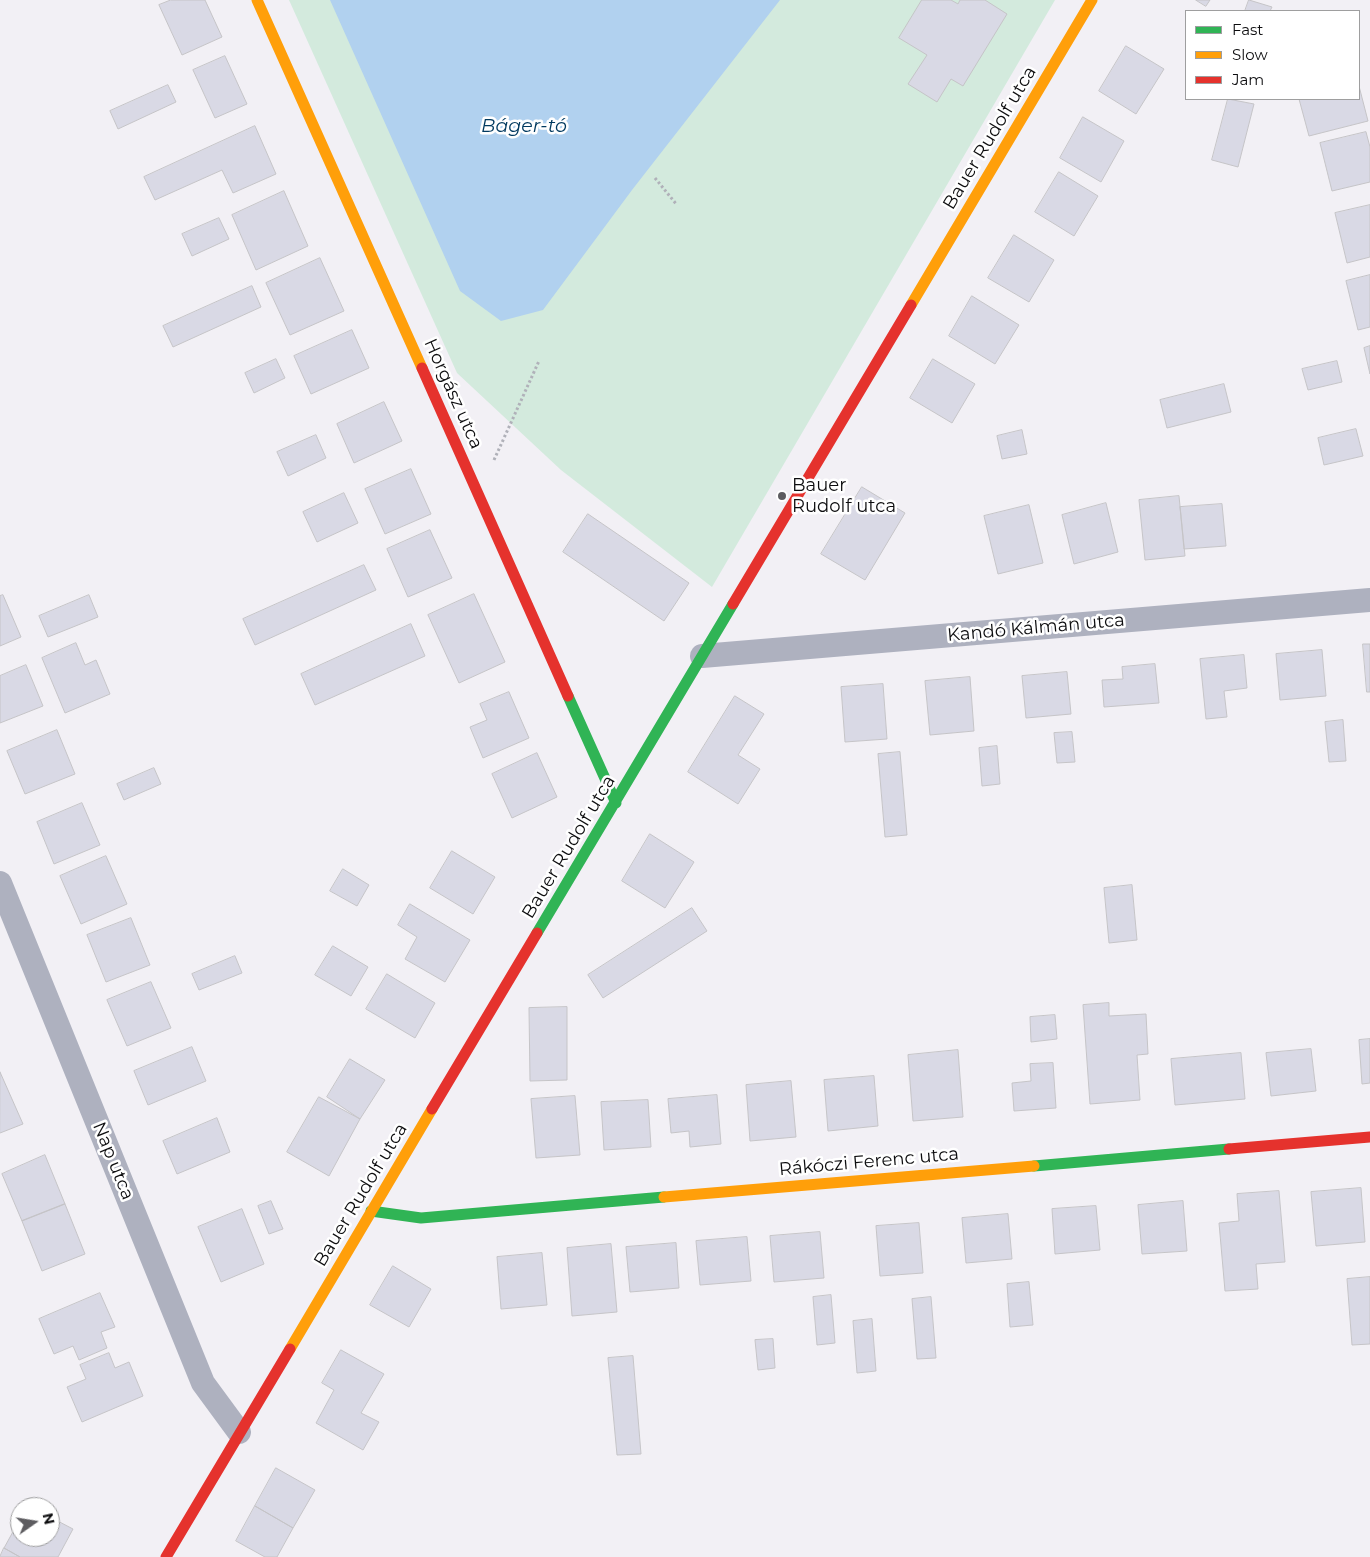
<!DOCTYPE html>
<meta charset="utf-8">
<style>
body{margin:0}
#map{position:relative;width:1370px;height:1557px;overflow:hidden;background:#f2f0f5;font-family:Montserrat,sans-serif}
canvas{display:block}
.legend{position:absolute;left:1185px;top:10px;width:175px;height:90px;box-sizing:border-box;background:#fff;border:1px solid #9e9e9f;margin:0;padding:6px 9px;list-style:none;font-size:15px;color:#0d0d0f}
.legend li{display:flex;align-items:center;gap:10px;height:25px}
.legend b{width:25px;border:1px solid #9e9e9f}
.north{position:absolute;left:10px;top:1497px;width:50px;height:50px;box-sizing:border-box;background:#fff;border:1px solid #9e9e9f;border-radius:50%;rotate:77deg;font-size:14px;font-weight:700;line-height:20px;text-align:center;color:#0d0d0f}
.north::after{content:'';display:block;margin:auto;width:18px;height:22px;background:#5d5c60;clip-path:polygon(50% 0,100% 100%,50% 72%,0 100%)}
</style>
<div id="map">
<canvas width="1370" height="1557"></canvas>
<ul class="legend">
<li><b style="height:6px;background:#30b455"></b>Fast</li>
<li><b style="height:6px;background:#ff9f0a"></b>Slow</li>
<li><b style="height:6px;background:#e5322d"></b>Jam</li>
</ul>
<div class="north">N</div>
</div>
<script>
const ctx = document.querySelector('canvas').getContext('2d');
ctx.lineJoin = 'round';
function paint(path, color) { ctx.fillStyle = color; ctx.fill(path, 'evenodd'); }
function trace(path, color, width, dash) { ctx.strokeStyle = color; ctx.lineWidth = width; ctx.lineCap = dash ? 'butt' : 'round'; ctx.setLineDash(dash || []); ctx.stroke(path); }
function label(font, color, halo, rows, align = 'center') {
  ctx.font = font + ' Montserrat,sans-serif'; ctx.lineWidth = 5; ctx.setLineDash([]); ctx.textBaseline = 'middle'; ctx.strokeStyle = halo; ctx.fillStyle = color; for (const [text, x, y, turn = 0] of rows) {
    ctx.save(); ctx.translate(x, y); ctx.rotate((+turn || 0) * Math.PI / 180); ctx.textAlign = isNaN(turn) ? turn : align; if (halo) ctx.strokeText(text, 0, 0); ctx.fillText(text, 0, 0); ctx.restore();
  }
}
paint(new Path2D(`
 M289,0H1055L712,587L561,470L457,373Z`), '#d3eadd');
paint(new Path2D(`
 M330,0H780L632,190L543,310L501,321L460,291Z`), '#b1d1ef');
const building = new Path2D(`
 M171,0H205L222,37L182,55L159,5Z
 M922,0H951L958,4L960,0H985L1007,14L963,86L951,79L937,102L908,84L927,55L899,38Z
 M1196,0H1210L1206,6Z
 M1249,0L1272,7L1270,11H1245Z
 M1126,46L1164,69L1136,114L1099,91Z
 M225,56L247,104L215,118L193,70Z
 M168,85L176,102L118,129L110,111Z
 M1359,86L1368,121L1309,136L1299,99H1359Z
 M1228,99L1254,104L1238,167L1212,160Z
 M1083,117L1124,141L1101,182L1060,158Z
 M255,126L276,174L233,193L222,170L155,200L144,177Z
 M1366,132L1370,147V182L1332,191L1320,143Z
 M1059,172L1098,196L1074,236L1035,212Z
 M284,191L308,246L256,270L232,215Z
 M1370,205V257L1347,263L1335,213Z
 M219,218L229,239L192,256L182,234Z
 M1014,235L1054,260L1029,302L988,278Z
 M320,258L344,311L290,335L266,283Z
 M1370,275V327L1358,330L1346,281Z
 M252,286L261,307L173,347L163,326Z
 M972,296L1019,325L995,364L949,336Z
 M352,330L369,368L311,394L294,356Z
 M1370,346V374L1364,348Z
 M276,359L285,378L254,393L245,373Z
 M933,359L975,384L952,423L910,398Z
 M1337,361L1342,382L1308,390L1302,369Z
 M1224,384L1231,412L1167,428L1160,400Z
 M384,402L402,441L354,463L337,424Z
 M1356,429L1363,456L1324,465L1318,438Z
 M1022,430L1027,454L1002,459L997,436Z
 M316,435L326,458L288,476L277,452Z
 M411,469L431,514L385,534L365,489Z
 M862,487L905,513L865,580L821,554Z
 M344,493L358,523L317,542L303,512Z
 M1179,496L1185,556L1145,560L1139,500Z
 M1106,503L1118,552L1074,564L1062,515Z
 M1222,504L1226,546L1184,549L1180,507Z
 M1029,505L1043,563L998,574L984,516Z
 M588,514L689,583L664,621L563,552Z
 M430,530L452,578L408,597L387,549Z
 M364,565L376,590L255,645L243,619Z
 M474,594L505,662L459,683L428,615Z
 M3,595L21,637L0,646V596Z
 M89,595L98,617L48,637L39,616Z
 M411,624L425,656L315,705L301,674Z
 M76,643L85,665L96,660L110,694L65,713L42,658Z
 M1363,644H1370V692H1367Z
 M1322,650L1326,696L1280,700L1276,654Z
 M1244,655L1247,688L1224,691L1227,717L1206,719L1200,659Z
 M1155,664L1159,703L1104,707L1102,680L1123,679L1122,667Z
 M26,665L43,706L0,723V676Z
 M1067,672L1071,714L1026,718L1022,676Z
 M970,677L974,731L930,735L925,681Z
 M883,684L887,739L845,742L841,687Z
 M509,692L529,738L483,758L470,727L487,720L480,704Z
 M735,696L764,714L738,755L760,769L738,804L688,772Z
 M1343,720L1346,761L1329,762L1325,722Z
 M57,730L75,774L25,794L7,751Z
 M1072,732L1075,762L1057,763L1054,733Z
 M997,746L1000,784L982,786L979,748Z
 M900,752L907,835L885,837L878,754Z
 M537,753L557,797L512,818L492,774Z
 M154,768L161,784L124,800L117,784Z
 M82,803L100,845L54,864L37,822Z
 M650,834L694,862L665,908L622,881Z
 M452,851L495,877L473,914L430,888Z
 M106,856L127,904L81,924L60,876Z
 M343,869L369,885L357,906L330,891Z
 M1132,885L1137,940L1109,943L1104,888Z
 M410,904L470,940L445,982L405,959L417,937L398,925Z
 M692,908L707,931L603,998L588,975Z
 M131,918L150,965L106,982L87,935Z
 M333,946L368,967L351,996L315,975Z
 M235,956L242,973L199,990L192,974Z
 M387,974L435,1003L415,1038L366,1009Z
 M151,982L171,1028L127,1046L107,1000Z
 M1109,1003V1016L1146,1014L1148,1054L1137,1055L1140,1100L1090,1104L1083,1005Z
 M567,1007V1080L530,1081L529,1008Z
 M1055,1015L1057,1039L1031,1042L1030,1017Z
 M1370,1039V1083L1362,1084L1359,1040Z
 M192,1047L206,1081L148,1105L134,1071Z
 M1311,1049L1316,1091L1271,1096L1266,1053Z
 M958,1050L963,1117L913,1121L908,1055Z
 M1241,1053L1245,1099L1175,1105L1171,1059Z
 M350,1059L385,1080L360,1119L327,1097Z
 M1053,1063L1056,1108L1014,1111L1012,1083L1031,1081L1030,1064Z
 M0,1072L23,1124L0,1133Z
 M874,1076L878,1126L828,1131L824,1080Z
 M791,1081L796,1137L750,1141L746,1085Z
 M717,1095L721,1144L690,1147L689,1131L671,1133L668,1099Z
 M575,1096L580,1155L536,1158L531,1099Z
 M319,1097L360,1119L329,1176L287,1152Z
 M648,1100L651,1147L604,1150L601,1102Z
 M217,1118L230,1152L177,1174L163,1141Z
 M45,1155L65,1204L22,1221L2,1174Z
 M1361,1188L1365,1242L1316,1246L1311,1192Z
 M1279,1191L1285,1262L1256,1264L1258,1289L1225,1291L1219,1223L1239,1221L1237,1194Z
 M271,1201L283,1229L269,1234L258,1206Z
 M1183,1201L1187,1251L1142,1254L1138,1205Z
 M65,1204L85,1254L42,1271L22,1221Z
 M1096,1206L1100,1250L1055,1254L1052,1209Z
 M242,1209L264,1264L221,1282L198,1227Z
 M1008,1214L1012,1259L966,1263L962,1218Z
 M919,1223L923,1273L880,1276L876,1226Z
 M820,1232L824,1278L774,1282L770,1236Z
 M747,1237L751,1281L700,1285L696,1241Z
 M676,1243L679,1288L630,1292L626,1247Z
 M611,1244L617,1312L572,1316L567,1248Z
 M542,1253L547,1305L501,1309L497,1257Z
 M393,1266L431,1289L409,1327L370,1305Z
 M1370,1277V1344L1352,1345L1347,1279Z
 M1029,1282L1033,1325L1010,1327L1007,1284Z
 M100,1293L115,1327L101,1332L107,1348L79,1360L73,1346L54,1354L39,1319Z
 M831,1295L835,1343L817,1345L813,1297Z
 M931,1297L936,1358L917,1359L912,1299Z
 M872,1319L876,1371L857,1373L853,1321Z
 M773,1339L775,1368L758,1370L755,1340Z
 M341,1350L384,1374L361,1413L379,1422L363,1450L316,1423L334,1390L322,1383Z
 M109,1353L115,1368L129,1362L143,1396L82,1422L67,1387L86,1379L80,1365Z
 M633,1356L641,1454L617,1455L608,1358Z
 M276,1468L315,1490L293,1528L255,1506Z
 M255,1506L293,1528L277,1557H265L236,1541Z
 M50,1517L73,1529L58,1557H20L4,1548L20,1519V1537H50Z
 M4,1548L20,1557H0Z`);
paint(building, '#d9d9e5');
trace(building, '#c5c4c7', 1);
trace(new Path2D(`
 M655,178L677,205
 M494,460L539,361`), '#b0b1b9', 3, [2.5, 2.5]);
trace(new Path2D(`
 M702,656L1370,600
 M0,883L203,1383L239,1432`), '#aeb1bf', 24);
trace(new Path2D(`
 M568,696L616,803
 M537,933L733,604
 M1034,1166L1229,1149
 M371,1211L421,1218L664,1197`), '#30b455', 11);
trace(new Path2D(`
 M257,0L422,368
 M911,305L1092,0
 M664,1197L1034,1166
 M290,1349L432,1109`), '#ff9f0a', 11);
trace(new Path2D(`
 M422,368L568,696
 M733,604L911,305
 M432,1109L537,933
 M1229,1149L1370,1137
 M166,1557L290,1349`), '#e5322d', 11);
for (const [x, y, r, color] of [
 [782,496,5,"#5d5c60"]
]) { const dot = new Path2D(); dot.arc(x, y, r, 0, 2 * Math.PI); ctx.fillStyle = color; ctx.fill(dot); trace(dot, '#fff', 2); }
label('18px', '#0d0d0f', '#fff', [
 ["Bauer Rudolf utca",990,138,-59],
 ["Horgász utca",453,394,66],
 ["Kandó Kálmán utca",1036,628,-5],
 ["Bauer Rudolf utca",569,847,-59],
 ["Nap utca",113,1161,68],
 ["Rákóczi Ferenc utca",869,1162,-5],
 ["Bauer Rudolf utca",361,1195,-59]
]);
label('18px', '#0d0d0f', '#fff', [
 ["Bauer",792,486],
 ["Rudolf utca",792,507]
], 'left');
label('italic 19px', '#00395f', '#fff', [
 ["Báger-tó",524,126]
]);
</script>
